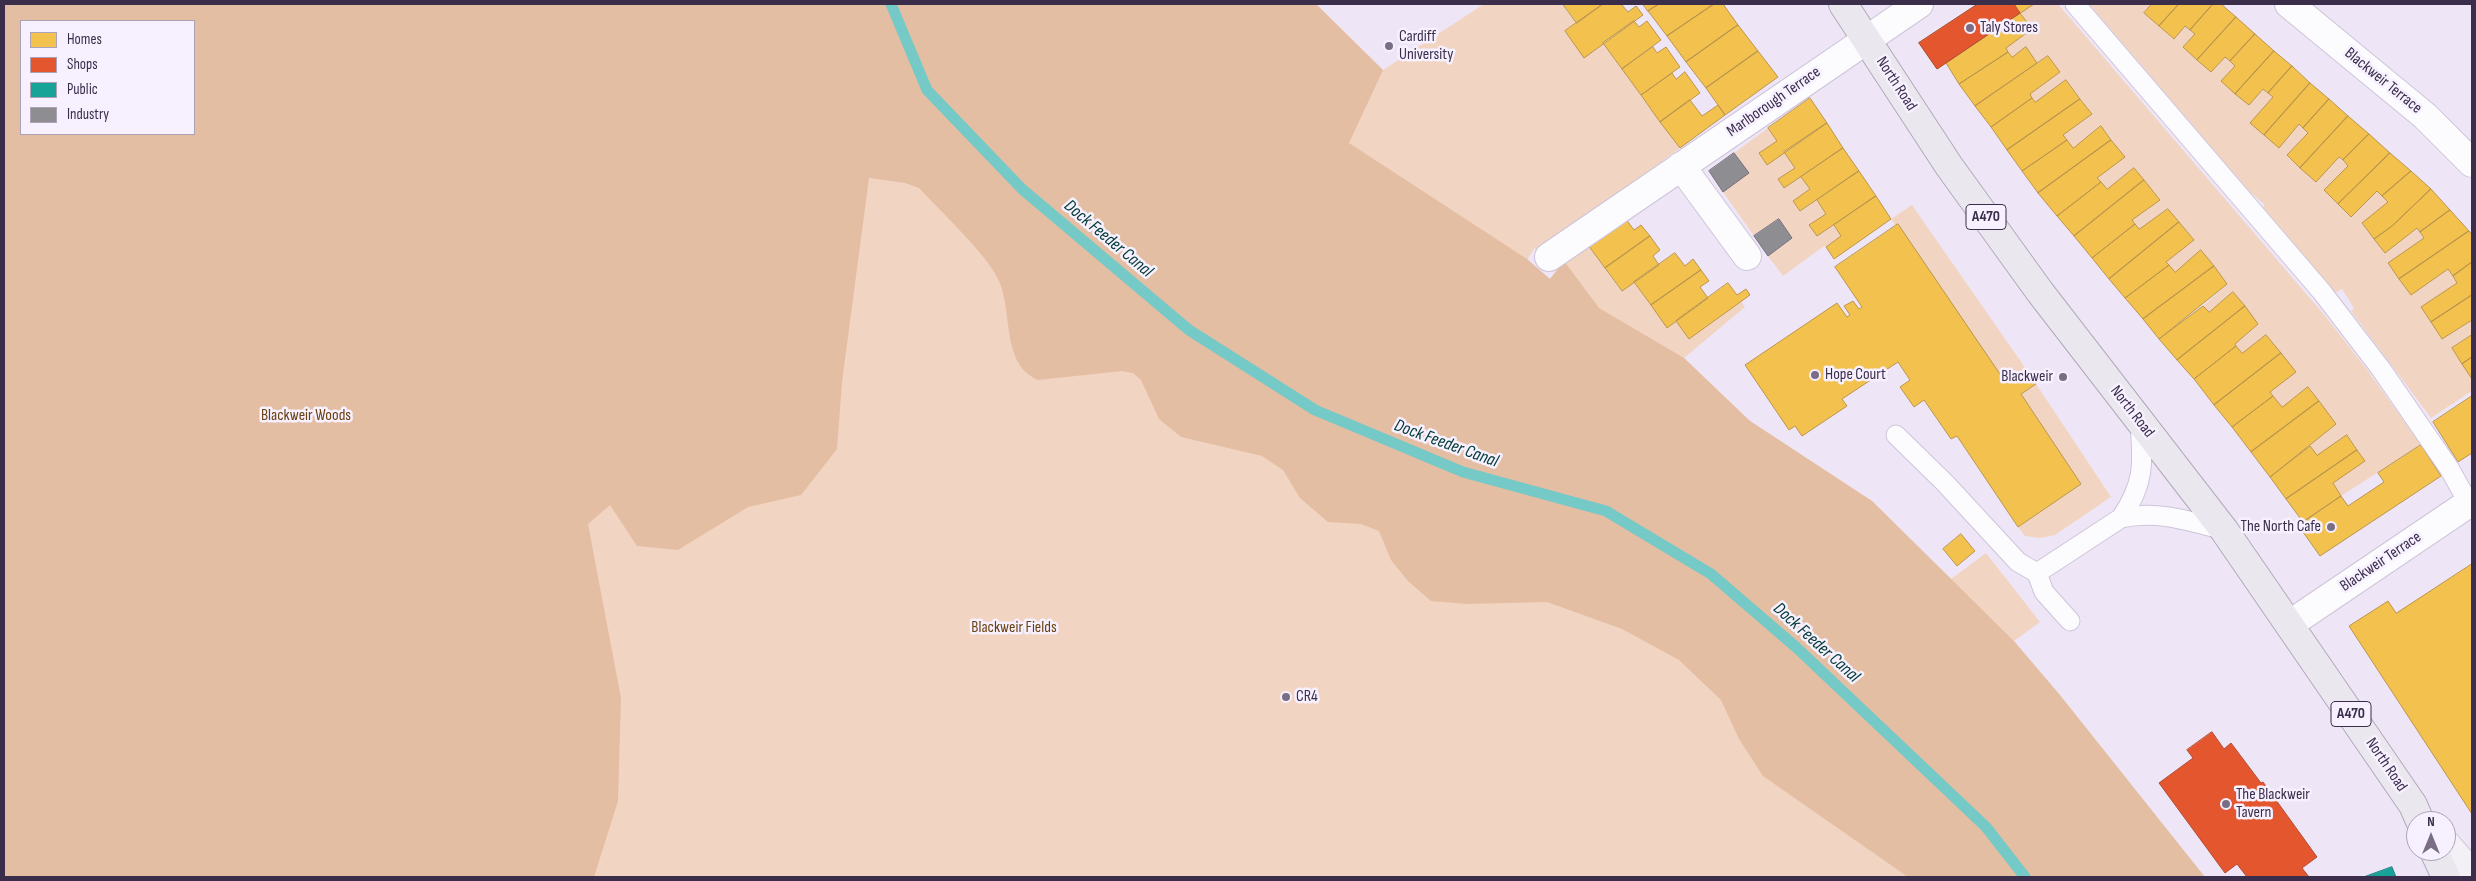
<!DOCTYPE html>
<style>
body{margin:0}
#map{position:relative;width:2476px;height:881px;overflow:hidden;background:#eee6f6;font-family:"Sofia Sans Condensed",sans-serif}
canvas{display:block}
.frame{position:absolute;inset:0;border:5px solid #3b2e4b;pointer-events:none}
.legend{position:absolute;left:20px;top:20px;width:175px;height:115px;box-sizing:border-box;background:#f6f0ff;border:1px solid #aba2b7;margin:0;padding:6px 9px;list-style:none;font-size:15px;color:#3b2e4b}
.legend li{display:flex;align-items:center;gap:10px;height:25px}
.legend b{width:25px;border:1px solid #aba2b7}
.north{position:absolute;left:2406px;top:811px;width:50px;height:50px;box-sizing:border-box;background:#f6f0ff;border:1px solid #aba2b7;border-radius:50%;rotate:0deg;font-size:14px;font-weight:700;line-height:20px;text-align:center;color:#3b2e4b}
.north::after{content:'';display:block;margin:auto;width:18px;height:22px;background:#7a6e87;clip-path:polygon(50% 0,100% 100%,50% 72%,0 100%)}
</style>
<div id="map">
<canvas width="2476" height="881"></canvas>
<div class="frame"></div>
<ul class="legend">
<li><b style="height:14px;background:#f2c14e"></b>Homes</li>
<li><b style="height:14px;background:#e4572e"></b>Shops</li>
<li><b style="height:14px;background:#17a398"></b>Public</li>
<li><b style="height:14px;background:#8d8d92"></b>Industry</li>
</ul>
<div class="north">N</div>
</div>
<script>
const ctx = document.querySelector('canvas').getContext('2d');
ctx.lineJoin = 'round';
function paint(path, color) { ctx.fillStyle = color; ctx.fill(path, 'evenodd'); }
function trace(path, color, width, dash) { ctx.strokeStyle = color; ctx.lineWidth = width; ctx.lineCap = dash ? 'butt' : 'round'; ctx.setLineDash(dash || []); ctx.stroke(path); }
function label(font, color, halo, rows, align = 'center') {
  ctx.font = font + ' "Sofia Sans Condensed",sans-serif'; ctx.lineWidth = 5; ctx.setLineDash([]); ctx.textBaseline = 'middle'; ctx.strokeStyle = halo; ctx.fillStyle = color; for (const [text, x, y, turn = 0] of rows) {
    ctx.save(); ctx.translate(x, y); ctx.rotate((+turn || 0) * Math.PI / 180); ctx.textAlign = isNaN(turn) ? turn : align; if (halo) ctx.strokeText(text, 0, 0); ctx.fillText(text, 0, 0); ctx.restore();
  }
}
paint(new Path2D(`
 M4,4H1316L1383,70L1484,4H1563L1577,23L1565,31L1584,57L1603,43L1680,148L1548,245L1534,249L1527,260L1550,279L1564,261L1588,245L1621,291L1634,282L1667,327L1676,321L1689,339L1741,301L1745,307L1684,358L1750,421L1872,501L1951,579L1986,553L2040,622L2014,641L1967,595L2205,877H4ZM21,21H194V134H21Z
 M2034,4H2058L2326,317L2368,371L2421,445L2341,496L2333,483L2365,461L2348,435L2317,455L2309,444L2336,424L2309,387L2282,407L2270,392L2295,372L2266,335L2242,353L2235,344L2258,324L2233,292L2209,312L2203,306L2227,284L2202,250L2175,272L2166,262L2194,240L2168,209L2139,229L2132,220L2160,199L2134,168L2107,189L2097,178L2124,156L2101,126L2073,148L2063,135L2092,113L2066,80L2035,102L2030,94L2060,72L2048,56L2037,63L2026,48L2012,57L2006,48L2032,29L2020,13Z
 M2089,4H2152L2144,13L2173,39L2185,26L2195,34L2183,47L2211,72L2225,57L2235,66V94L2249,105L2263,89L2273,97L2251,123L2279,147L2299,124L2348,166L2324,190L2350,217L2377,191L2388,202L2362,224L2385,253L2417,228L2424,238L2388,264L2411,295L2448,269L2457,283L2421,307L2442,339L2472,320V335L2452,348L2472,379V391L2431,418L2351,311L2354,308L2342,289L2335,293L2263,207L2265,205L2249,191Z
 M1768,128L1777,141L1759,153L1767,165L1784,152L1795,168L1778,179L1783,188L1801,177L1810,189L1793,201L1801,211L1817,200L1826,214L1810,226L1817,236L1834,225L1841,236L1826,247L1824,246L1783,276L1768,256L1792,238L1779,219L1754,236L1723,192L1734,153Z
 M1912,205L2026,369L2006,383L1891,219Z
 M2036,384L2111,497L2055,535L2040,538L2025,536L2018,527L2081,484L2021,394Z`), '#f2d4c2');
paint(new Path2D(`
 M4,4H1316L1383,70L1349,143L1527,259L1550,279L1564,261L1599,308L1684,358L1750,421L1872,501L2014,641L2060,695L2205,877H1908L1763,776L1739,739L1721,700L1679,660L1622,629L1547,602L1467,604L1431,601L1408,581L1391,560L1379,531L1361,524L1328,522L1300,498L1283,470L1262,456L1181,437L1159,419L1141,380L1133,373L1122,371L1038,380C1001,364 1013,313 999,281C988,255 940,211 919,188L905,183L869,178L842,382L837,449L801,495L748,507L678,550L637,546L610,505L588,524L621,698L618,801L594,877H4ZM21,21H194V134H21Z`), '#e4bea2');
const homes = new Path2D(`
 M1563,4H1603L1577,23Z
 M1603,4H1621L1628,12L1636,6L1643,15L1584,58L1565,31Z
 M1643,4H1659L1648,11Z
 M1659,4H1714L1667,36L1648,11Z
 M1714,4H1723L1738,25L1686,62L1667,36Z
 M1978,4H2034L1937,69L1919,43Z
 M2152,4H2179L2159,26L2144,13Z
 M2179,4H2213L2190,30L2185,26L2174,39L2159,26Z
 M2213,4H2221L2236,17L2197,60L2183,47L2195,34L2190,30Z
 M2020,13L2032,29L2006,48L2008,52L1959,84L1946,63Z
 M2236,17L2255,34L2230,61L2225,57L2211,72L2197,60Z
 M1634,21L1639,27L1647,21L1661,40L1622,69L1603,43Z
 M1738,25L1758,51L1706,88L1686,62Z
 M2255,34L2274,51L2235,94L2221,81L2235,66L2230,61Z
 M1653,47L1657,53L1666,47L1680,67L1641,95L1622,69Z
 M2026,47L2037,63L1975,106L1959,84L2008,52L2012,57Z
 M1758,51L1778,77L1725,115L1706,88Z
 M2274,51L2292,66L2268,93L2263,89L2249,105L2235,94Z
 M2048,56L2060,72L2030,94L2032,98L1991,127L1975,106Z
 M2292,66L2310,83L2264,135L2250,123L2273,97L2268,93Z
 M1685,72L1700,93L1660,122L1641,95L1672,73L1676,79Z
 M2066,80L2080,99L2007,150L1991,127L2032,98L2035,102Z
 M2310,83L2329,99L2303,128L2299,124L2279,148L2264,135Z
 M1810,98L1827,123L1767,165L1759,153L1777,141L1768,128Z
 M2080,99L2092,114L2063,135L2067,140L2022,171L2007,150Z
 M2329,99L2348,116L2300,168L2287,155L2308,133L2303,128Z
 M1690,100L1702,116L1718,105L1725,115L1680,148L1660,122Z
 M2348,116L2369,134L2343,160L2339,157L2316,182L2300,168Z
 M1827,123L1843,148L1784,188L1778,179L1795,168L1784,152Z
 M2101,126L2111,140L2038,193L2022,171L2067,140L2073,148Z
 M2369,134L2390,153L2338,204L2324,190L2348,166L2343,160Z
 M2111,140L2125,157L2097,178L2101,182L2057,216L2038,193Z
 M1843,148L1859,171L1800,211L1793,201L1810,189L1801,177Z
 M2390,153L2411,171L2382,196L2377,191L2351,217L2338,204Z
 M2134,168L2144,180L2074,236L2057,216L2101,182L2107,189Z
 M1859,171L1876,196L1817,236L1809,225L1826,214L1817,200Z
 M2411,171L2431,189L2392,226L2374,239L2362,223L2388,202L2382,196Z
 M2144,180L2160,200L2132,220L2135,224L2092,258L2074,236Z
 M2431,189L2450,210L2420,232L2417,228L2385,253L2374,239L2392,226Z
 M1876,196L1891,219L1834,259L1826,247L1841,236L1834,225Z
 M2168,209L2179,222L2109,279L2092,258L2135,224L2139,229Z
 M2450,210L2469,231L2399,279L2388,263L2424,238L2420,232Z
 M1625,218L1634,230L1641,225L1650,236L1605,268L1588,245Z
 M2179,222L2194,240L2166,262L2169,265L2125,298L2109,279Z
 M1898,224L2006,383L2026,369L2036,384L2021,394L2081,484L2018,527L1957,436L1951,439L1924,400L1914,407L1900,387L1910,380L1898,362L1842,399L1847,406L1802,436L1795,426L1789,430L1745,365L1837,303L1847,317L1850,315L1844,306L1853,301L1859,309L1862,307L1835,267Z
 M2469,231L2472,235V262L2453,276L2448,269L2411,295L2399,279Z
 M1650,236L1660,250L1653,256L1659,265L1622,291L1605,268Z
 M2201,250L2214,266L2143,319L2125,298L2169,265L2175,272Z
 M1675,253L1685,266L1693,259L1701,270L1651,305L1634,282Z
 M2472,262V295L2431,322L2421,307L2457,283L2453,276Z
 M2214,266L2227,284L2159,339L2143,319Z
 M1701,270L1709,281L1700,287L1708,298L1667,328L1651,305Z
 M1728,283L1737,295L1746,289L1750,295L1689,339L1676,321Z
 M2233,292L2245,306L2177,360L2159,339L2203,306L2209,312Z
 M2472,295V320L2442,339L2431,322Z
 M2245,306L2258,324L2235,344L2236,346L2194,379L2177,360Z
 M2266,335L2281,353L2214,405L2194,379L2236,346L2242,353Z
 M2472,335V357L2462,364L2452,348Z
 M2281,353L2296,372L2270,392L2273,396L2232,427L2214,405Z
 M2472,357V379L2462,364Z
 M2308,387L2319,401L2251,452L2232,427L2273,396L2282,407Z
 M2472,396V453L2458,462L2433,422Z
 M2319,401L2336,424L2270,477L2251,452Z
 M2347,435L2357,450L2286,499L2270,477L2310,446L2317,455Z
 M2421,445L2441,476L2320,556L2298,525L2341,496L2348,506L2384,482L2378,473Z
 M2357,450L2365,461L2333,483L2341,496L2303,522L2286,499Z
 M1961,534L1975,551L1957,566L1943,549Z
 M2472,564V814L2349,626L2388,601L2396,613Z`);
paint(homes, '#f2c14e');
trace(homes, '#bb954d', 1);
const shops = new Path2D(`
 M1978,4H2014L2020,13L1937,69L1919,43Z
 M2212,732L2224,749L2231,743L2261,783L2263,782L2317,857L2302,868L2309,877H2247L2237,864L2225,873L2159,783L2193,758L2187,750Z`);
paint(shops, '#e4572e');
trace(shops, '#b14b37', 1);
const public = new Path2D(`
 M2392,867L2396,877H2364Z`);
paint(public, '#17a398');
trace(public, '#228081', 1);
const industry = new Path2D(`
 M1734,153L1749,173L1723,192L1709,171Z
 M1779,219L1792,238L1768,256L1754,236Z`);
paint(industry, '#8d8d92');
trace(industry, '#74707d', 1);
trace(new Path2D(`
 M891,4L927,90L1022,189L1189,330L1315,410L1463,472L1606,511L1711,574L1797,648L1986,827L2025,877`), '#75c9c6', 11);
const lane = new Path2D(`
 M2075,4L2322,292L2381,369L2449,468L2472,509
 M1896,435L1945,483L2018,562L2037,573
 M2121,518C2145,483 2143,463 2140,423
 M2070,621L2044,592L2037,573L2121,518C2157,510 2190,521 2224,530`);
const street = new Path2D(`
 M2289,4L2425,116L2472,163
 M1681,166L1747,256
 M1549,257L1919,4
 M2290,624L2472,501`);
const secondary = new Path2D(`
 M2446,844L2472,874`);
const primary = new Path2D(`
 M1843,4L1949,166L2040,292L2224,530L2413,805L2420,821
 M2434,851L2446,877`);
trace(lane, '#cec4d9', 21);
trace(street, '#cec4d9', 30);
trace(secondary, '#cec4d9', 30);
trace(primary, '#b2a9bb', 30);
trace(lane, '#fcfbfe', 19);
trace(street, '#fcfbfe', 28);
trace(secondary, '#f3f1f6', 28);
trace(primary, '#eae7ee', 28);
for (const [x, y, r, color] of [
 [1970,28,5,"#7a6e87"],
 [1389,46,5,"#7a6e87"],
 [1815,375,5,"#7a6e87"],
 [2063,377,5,"#7a6e87"],
 [2331,527,5,"#7a6e87"],
 [1286,697,5,"#7a6e87"],
 [2226,804,5,"#7a6e87"]
]) { const dot = new Path2D(); dot.arc(x, y, r, 0, 2 * Math.PI); ctx.fillStyle = color; ctx.fill(dot); trace(dot, '#f6f0ff', 2); }
for (const [x, y, w] of [
 [1986,217,40],
 [2351,714,40]
]) { const box = new Path2D(); box.roundRect(x - w / 2, y - 12.5, w, 25, 4); ctx.fillStyle = '#f6f0ff'; ctx.fill(box); trace(box, '#3b2e4b', 1); }
label('bold 15px', '#3b2e4b', null, [
 ["A470",1986,217],
 ["A470",2351,714]
]);
label('16px', '#3b2e4b', '#f6f0ff', [
 ["Taly Stores",1980,28],
 ["Cardiff",1399,37],
 ["University",1399,55],
 ["Hope Court",1825,375],
 ["Blackweir",2053,377,"right"],
 ["The North Cafe",2321,527,"right"],
 ["CR4",1296,697],
 ["The Blackweir",2236,795],
 ["Tavern",2236,813]
], 'left');
label('16px', '#3b2e4b', '#f6f0ff', [
 ["Blackweir Terrace",2383,81,39],
 ["North Road",1896,84,57],
 ["Marlborough Terrace",1774,102,-35],
 ["North Road",2132,412,52],
 ["Blackweir Terrace",2381,562,-34],
 ["North Road",2386,765,56]
]);
label('16px', '#69400e', '#f6f0ff', [
 ["Blackweir Woods",306,416],
 ["Blackweir Fields",1014,628]
]);
label('italic 18px', '#003a35', '#f6f0ff', [
 ["Dock Feeder Canal",1108,239,40],
 ["Dock Feeder Canal",1446,444,20],
 ["Dock Feeder Canal",1816,643,42]
]);
</script>
